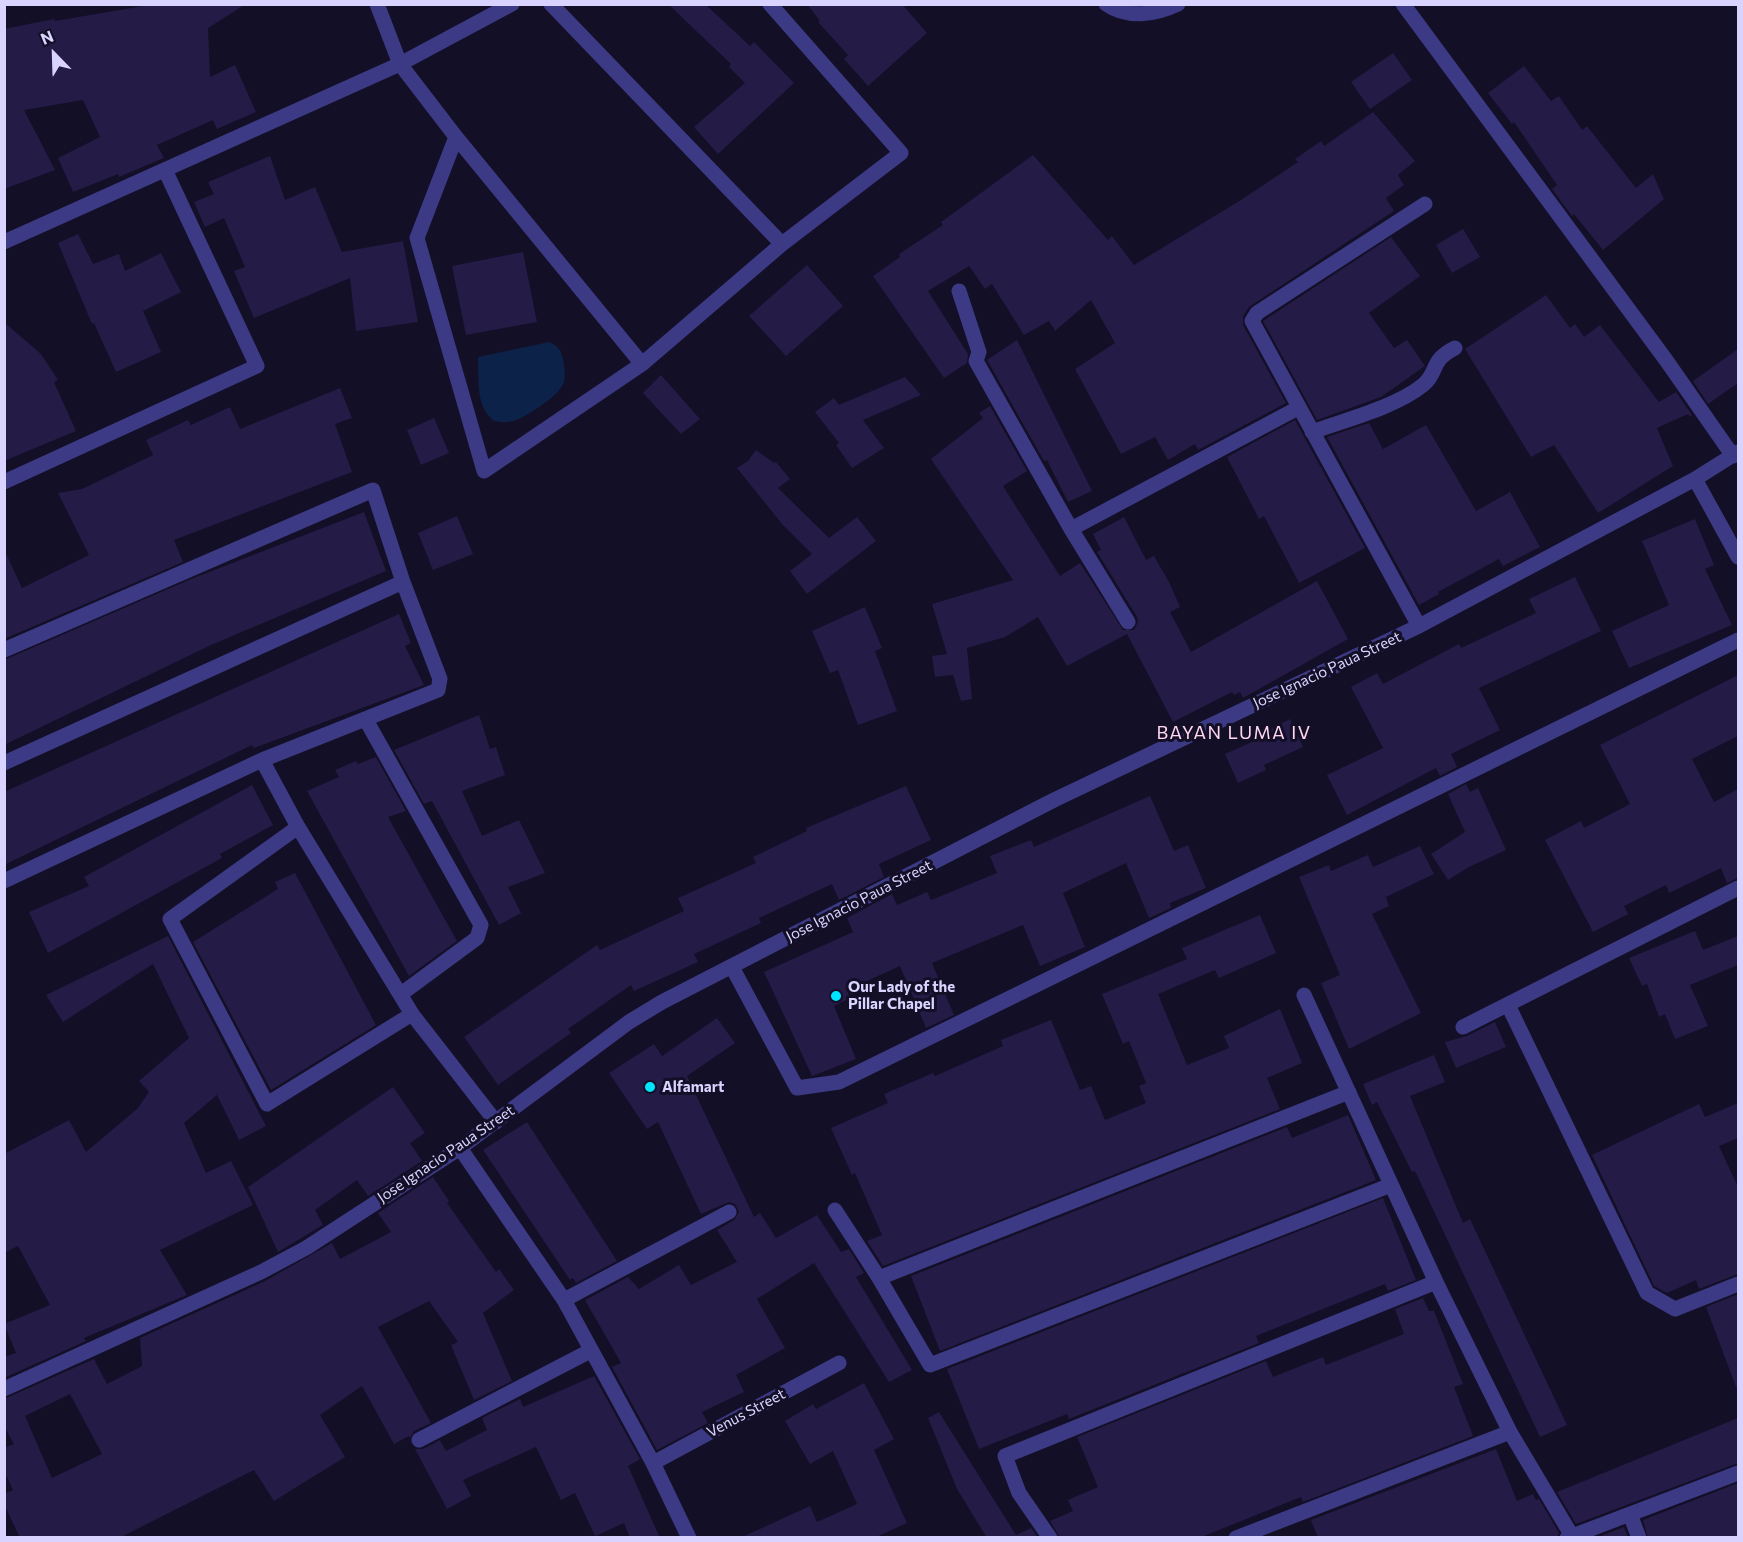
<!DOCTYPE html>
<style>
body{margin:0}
#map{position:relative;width:1743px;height:1542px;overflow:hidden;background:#130f26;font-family:Commissioner,sans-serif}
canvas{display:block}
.frame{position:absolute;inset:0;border:6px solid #d9d4ff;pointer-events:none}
.north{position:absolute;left:24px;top:24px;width:60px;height:60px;-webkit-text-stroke:4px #130f26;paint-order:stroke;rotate:337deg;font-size:16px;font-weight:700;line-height:24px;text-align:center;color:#d9d4ff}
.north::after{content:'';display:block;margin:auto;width:21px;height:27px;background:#d9d4ff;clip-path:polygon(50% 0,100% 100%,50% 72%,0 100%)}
</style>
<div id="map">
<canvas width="1743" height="1542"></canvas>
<div class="frame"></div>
<div class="north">N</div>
</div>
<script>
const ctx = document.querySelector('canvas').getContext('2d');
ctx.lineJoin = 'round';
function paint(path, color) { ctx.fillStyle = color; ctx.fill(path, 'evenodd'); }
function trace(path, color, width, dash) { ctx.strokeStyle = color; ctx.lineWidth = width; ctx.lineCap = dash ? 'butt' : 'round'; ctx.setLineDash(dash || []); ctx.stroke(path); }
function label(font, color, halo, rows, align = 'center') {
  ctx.font = font + ' Commissioner,sans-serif'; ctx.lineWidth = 6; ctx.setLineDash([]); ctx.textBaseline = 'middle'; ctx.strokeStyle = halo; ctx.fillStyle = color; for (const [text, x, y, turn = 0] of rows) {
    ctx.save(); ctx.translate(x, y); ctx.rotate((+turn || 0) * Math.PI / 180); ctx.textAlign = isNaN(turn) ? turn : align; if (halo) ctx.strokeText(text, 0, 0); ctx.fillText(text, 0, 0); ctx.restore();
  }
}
paint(new Path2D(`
 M549,342C558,346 561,350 563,359C564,366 566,375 564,382C561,395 525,418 513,421C507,423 500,422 494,421C475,406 479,379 478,357Z`), '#0c2248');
paint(new Path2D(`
 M155,4H246L208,28L210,77L235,65L256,112L217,129L213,120L157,145L164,158L119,177L118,174L73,192L58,158L100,137L83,100L24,110L55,170L4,189V29L54,19L55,21Z
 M668,4H705L750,46L754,42L794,83L718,154L694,127L745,83L729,67L731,64Z
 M807,4H902L927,33L868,86L844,59L848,55L818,22L820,21Z
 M1393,53L1412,80L1370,109L1351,82Z
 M1524,66L1551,101L1559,96L1582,130L1587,126L1636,188L1653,174L1664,199L1603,250L1574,214L1572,216L1552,189L1557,185L1514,122L1512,124L1488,93Z
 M1373,112L1415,161L1398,175L1404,185L1386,198L1394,211L1249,307L1243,316V325L1286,403L1198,450L1195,444L1168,460L1155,437L1121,454L1075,369L1115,343L1091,300L1055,331L1049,321L1024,335L992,284L985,289L969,266L928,291L968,354L967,363L944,378L873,276L900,257L899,254L943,225L941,222L1033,155L1108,240L1112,236L1134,265L1241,200L1298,162L1295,159L1321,141L1324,146Z
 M270,156L285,200L315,187L342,252L403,241L418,322L356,331L350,278L254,318L234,271L245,267L224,218L205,227L194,202L214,194L208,182Z
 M1463,229L1480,257L1452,273L1436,245Z
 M78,234L93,264L119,254L125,271L161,253L181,292L143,311L161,352L116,372L94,323L92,324L58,243Z
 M1391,237L1420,276L1369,313L1394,348L1407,340L1425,366L1381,397L1317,420L1263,321Z
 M523,252L537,322L466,335L452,266Z
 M807,265L843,306L786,356L749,316Z
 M1546,295L1570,328L1575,324L1584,337L1600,325L1659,402L1676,392L1692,415L1690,417L1688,414L1657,428L1673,466L1598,513L1554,445L1531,457L1465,349Z
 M4,322L41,354L58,380L54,382L76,431L4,461Z
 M1017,340L1092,491L1068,502L1047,460L1044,461L987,360Z
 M1738,349V383L1708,404L1693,381Z
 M661,375L700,419L681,434L643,393Z
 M905,377L921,395L863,420L884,448L852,468L836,445L839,443L815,412L834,398L839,405Z
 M340,388L352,418L335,424L352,472L174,540L183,562L4,639V549L22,588L89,555L58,493L82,489L153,455L146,440L188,420L191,425L230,407L240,429Z
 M990,406L1027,471L1003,486L1060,576L1080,563L1123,630H1134L1138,622L1137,617L1097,552L1101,550L1093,534L1124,517L1146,560L1154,556L1169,582L1180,607L1170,612L1191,652L1317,581L1348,639L1243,698L1240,692L1234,695L1232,692L1173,722L1127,634L1067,666L1038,617L1005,637L967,648L972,699L961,701L953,675L935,677L932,656L947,654L932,604L1013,580L931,459L983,418L979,413Z
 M434,418L449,453L421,465L407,430Z
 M1295,420L1365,548L1299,583L1264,516L1259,519L1227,457Z
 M1369,423L1383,449L1426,425L1476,511L1510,492L1540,547L1503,566L1499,559L1438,592L1439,594L1419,605L1327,437Z
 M756,450L774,463L776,462L790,479L778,488L829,538L857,517L876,541L807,594L790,571L812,554L782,524L737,468L748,461Z
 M364,512L386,571L211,645L4,745V660L191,579Z
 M457,516L473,554L433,570L418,533Z
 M1695,519L1714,565L1705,569L1732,625L1629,668L1612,631L1669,605L1642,541Z
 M1575,577L1601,631L1479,688L1500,730L1451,754L1457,767L1440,776L1436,768L1347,815L1327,775L1383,748L1351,687L1377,673L1383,684L1459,644L1461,648L1536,613L1529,599Z
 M865,607L882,648L875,651L897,711L858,725L838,670L830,673L812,631Z
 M399,614L411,643L405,646L424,685L254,748L252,745L4,865V792Z
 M1738,675V736L1692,759L1714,802L1738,789V878L1727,883L1721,868L1669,893L1666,885L1624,906L1628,914L1593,932L1545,840L1581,821L1584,828L1630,804L1600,745Z
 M479,715L490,749L496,747L505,775L462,791L482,836L519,820L545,873L508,887L521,913L499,925L432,801L424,804L394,750Z
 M1290,719L1303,747L1264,765L1266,770L1238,783L1225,754L1261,738L1259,735Z
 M376,757L406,811L388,817L457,941L409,976L307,791L339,777L335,770L356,761L358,764Z
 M1466,784L1470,792L1478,788L1506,850L1469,867L1448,880L1431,854L1465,832L1448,794Z
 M252,785L273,825L220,854L222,858L48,953L29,912L89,886L84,877Z
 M906,786L931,840L879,864L884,877L839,900L832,884L759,918L761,923L694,954L698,962L634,991L631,985L568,1029L571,1033L498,1085L464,1037L597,945L600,950L684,911L678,898L756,863L753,857L807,831L806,828Z
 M1150,796L1174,851L1188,845L1206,888L1170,903L1171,908L1149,918L1126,863L1063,893L1085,947L1040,966L1023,925L932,963L954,1015L926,1028L900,966L847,990L850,998L834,1006L856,1059L812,1076L764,972L853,932L847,918L892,894L897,905L927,892L931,900L997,873L990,856L1031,840L1034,847Z
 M1420,846L1434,874L1386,897L1389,906L1372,914L1421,1013L1349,1049L1321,983L1340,975L1299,877L1329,865L1331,871L1368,855L1373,867Z
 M295,873L376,1025L271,1090L193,942L278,889L275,882Z
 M1260,915L1276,953L1219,978L1215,970L1158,994L1187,1065L1229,1048L1224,1036L1280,1009L1302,1063L1267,1078L1280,1109L883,1266L867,1241L882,1235L855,1173L852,1175L831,1128L888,1103L884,1094L933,1073L935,1076L1003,1046L1001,1040L1051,1020L1080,1090L1091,1086L1105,1120L1146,1103L1139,1086L1146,1083L1129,1041L1123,1044L1102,994L1187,959L1182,948Z
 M1695,931L1703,950L1738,936V965L1690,985L1708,1026L1675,1039L1665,1014L1659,1017L1647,984L1642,986L1629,958Z
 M168,936L266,1126L239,1140L217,1095L184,1123L206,1173L231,1161L253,1205L160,1250L187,1295L84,1338L86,1341L4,1378V1357L16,1353L4,1324L50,1305L18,1246L4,1253V1154L69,1120L86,1152L138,1108L149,1092L139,1081L189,1038L153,964L63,1022L46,995Z
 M717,1018L735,1043L687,1076L754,1217L760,1213L776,1238L817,1215L841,1252L849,1249L864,1273L856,1277L912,1370L889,1382L814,1263L757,1299L785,1348L736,1375L744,1392L702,1412L708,1423L657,1450L612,1367L621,1363L585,1300L628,1277L639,1289L679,1265L691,1285L737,1262L717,1230L734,1220L739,1212L735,1204L729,1202L701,1214L658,1122L647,1129L609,1073L654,1044L662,1056Z
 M1495,1022L1506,1047L1456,1068L1445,1042L1467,1036Z
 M1434,1055L1445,1082L1410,1096L1463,1223L1470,1219L1567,1425L1540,1437L1415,1171L1412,1172L1377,1102L1372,1105L1363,1084Z
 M393,1087L425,1133L410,1143L422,1161L368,1196L357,1180L315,1210L323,1225L278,1252L248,1187Z
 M1738,1103V1138L1719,1146L1738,1187V1274L1699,1289L1696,1280L1667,1293L1654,1286L1592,1155L1699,1104L1705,1117Z
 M1348,1115L1376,1180L940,1351L911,1276L1287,1127L1292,1138Z
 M527,1122L617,1261L576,1283L573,1278L570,1280L483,1150Z
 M433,1177L449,1201L447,1203L496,1272L499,1269L514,1290L483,1313L512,1381L474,1400L451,1345L458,1342L429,1301L378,1327L431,1423L414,1431L410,1438L409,1436L394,1444L362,1386L320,1415L345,1457L274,1501L254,1470L119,1538H20L4,1504V1494L13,1490L4,1471V1448L14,1444L4,1426V1399L94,1359L107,1384L142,1366L140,1338L265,1281L332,1243L340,1259L391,1232L378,1213ZM70,1394L102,1454L52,1478L25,1416Z
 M1383,1198L1416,1280L1388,1291L1385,1284L1256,1336L1259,1343L1069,1419L1067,1414L979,1449L947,1369Z
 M1738,1294V1387H1736L1706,1307Z
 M1423,1298L1429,1311H1434L1463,1384L1454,1387L1473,1436L1303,1502L1301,1497L1199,1538H1060L1050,1521L1073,1511L1068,1500L1098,1487L1077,1437L1266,1361L1273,1377L1323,1357L1326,1365L1404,1334L1395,1309Z
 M594,1376L640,1459L628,1466L660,1538H630L624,1523L595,1536L575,1493L561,1500L536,1447L463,1480L471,1496L447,1509L415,1449H423L440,1440L446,1451L487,1430L482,1418L520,1399L523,1407Z
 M864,1383L894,1439L874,1450L907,1523L874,1538H740L810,1506L817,1522L857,1504L833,1451L810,1464L785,1421L813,1404L816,1409Z
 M939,1412L1016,1535L1031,1528L1038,1538H987L957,1489L928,1418Z
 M1738,1418V1463L1576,1524L1557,1492Z
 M1496,1449L1517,1501L1533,1494L1536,1500L1539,1499L1559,1533L1557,1538H1318L1311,1520Z
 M1738,1483V1538H1648L1643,1520Z
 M1624,1527L1628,1538H1596Z`), '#241b47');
trace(new Path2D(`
 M377,4L400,64L512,4
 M551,4L782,244
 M1106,4C1127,19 1155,15 1178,4
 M1403,4L1666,360L1733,456
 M456,137L417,238L484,471L642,364L782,244L901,153L770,4
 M4,242L400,64L456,137L642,364
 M959,291L979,352L976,361L1071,529L1128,622
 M1312,432C1345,420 1396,407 1423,385C1439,372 1429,361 1455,348
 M1695,479L1738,557
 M4,482L257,366L165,170
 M1071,529L1298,408
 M1419,626L1252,321L1257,313L1425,204
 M4,650L373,490L403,582L440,679L438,690L262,760L4,881
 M366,720L481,925L477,938L401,994
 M262,760L298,827L412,1014L496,1122
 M4,763L403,582
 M298,827L170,919L267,1104L412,1014
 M732,967L797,1088L839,1082L1738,640
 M1304,995L1436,1282L1510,1432L1572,1536
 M1508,1005L1647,1293L1675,1309L1738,1284
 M1463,1027L1738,888
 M460,1148L564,1300L653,1463L689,1538
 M835,1210L879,1278L930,1365L1391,1185
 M879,1278L1349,1092
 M564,1300L729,1212
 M4,1389L261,1272L306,1248L460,1148L629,1022L662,1002L1054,800L1419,626L1695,479L1738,452
 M419,1440L590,1351
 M653,1463L839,1363
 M1630,1514L1639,1538
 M1050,1538L1019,1493L1005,1456L1436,1282
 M1236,1538L1510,1432
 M1567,1538L1738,1473`), '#3d3a85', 15);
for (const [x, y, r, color] of [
 [836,996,6,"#00e5ff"],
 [650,1087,6,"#00e5ff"]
]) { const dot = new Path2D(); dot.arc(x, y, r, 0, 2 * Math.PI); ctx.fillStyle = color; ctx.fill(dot); trace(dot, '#130f26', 2); }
label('15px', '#d9d4ff', '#130f26', [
 ["Jose Ignacio Paua Street",1327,670,-25],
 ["Jose Ignacio Paua Street",859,901,-27],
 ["Jose Ignacio Paua Street",446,1154,-34],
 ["Venus Street",746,1413,-28]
]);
label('bold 15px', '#d9d4ff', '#130f26', [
 ["Our Lady of the",848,987],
 ["Pillar Chapel",848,1004],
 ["Alfamart",662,1087]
], 'left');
ctx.letterSpacing = '1.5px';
label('18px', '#ffd6f0', '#130f26', [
 ["BAYAN LUMA IV",1234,733]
]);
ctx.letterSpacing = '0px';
</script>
